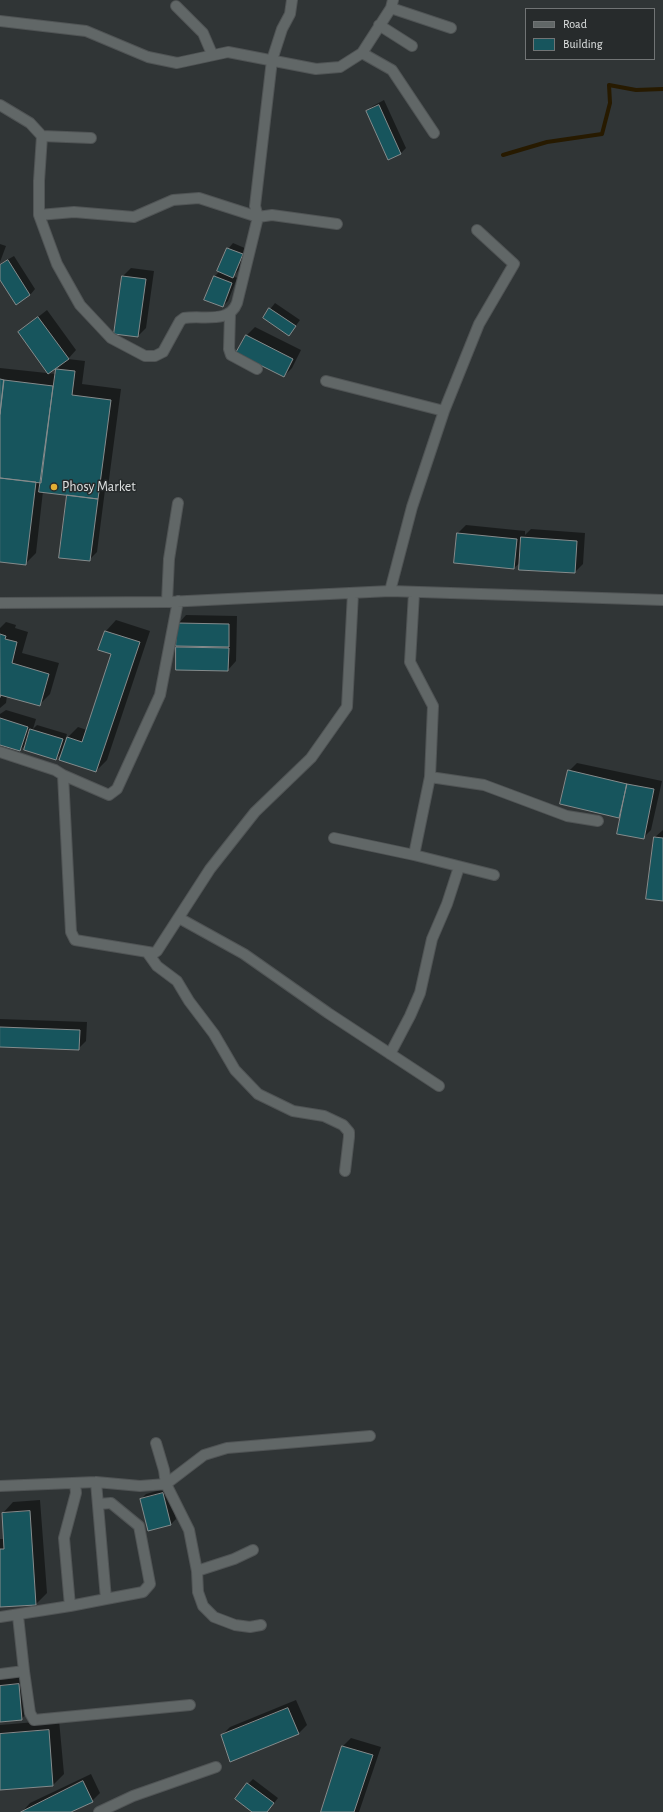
<!DOCTYPE html>
<style>
body{margin:0}
#map{position:relative;width:663px;height:1812px;overflow:hidden;background:#303536;font-family:"Alegreya Sans",sans-serif}
canvas{display:block}
.legend{position:absolute;left:525px;top:8px;width:130px;height:52px;box-sizing:border-box;background:#272b2c;border:1px solid #717475;margin:0;padding:5px 7px;list-style:none;font-size:12px;color:#dfe2e2}
.legend li{display:flex;align-items:center;gap:8px;height:20px}
.legend b{width:20px;border:1px solid #717475}
</style>
<div id="map">
<canvas width="663" height="1812"></canvas>
<ul class="legend">
<li><b style="height:5px;background:#616767"></b>Road</li>
<li><b style="height:11px;background:#17555d"></b>Building</li>
</ul>
</div>
<script>
const ctx = document.querySelector('canvas').getContext('2d');
ctx.lineJoin = 'round';
function paint(path, color) { ctx.fillStyle = color; ctx.fill(path, 'evenodd'); }
function trace(path, color, width, dash) { ctx.strokeStyle = color; ctx.lineWidth = width; ctx.lineCap = dash ? 'butt' : 'round'; ctx.setLineDash(dash || []); ctx.stroke(path); }
function label(font, color, halo, rows, align = 'center') {
  ctx.font = font + ' "Alegreya Sans",sans-serif'; ctx.lineWidth = 3; ctx.setLineDash([]); ctx.textBaseline = 'middle'; ctx.strokeStyle = halo; ctx.fillStyle = color; for (const [text, x, y, turn = 0] of rows) {
    ctx.save(); ctx.translate(x, y); ctx.rotate((+turn || 0) * Math.PI / 180); ctx.textAlign = isNaN(turn) ? turn : align; if (halo) ctx.strokeText(text, 0, 0); ctx.fillText(text, 0, 0); ctx.restore();
  }
}
paint(new Path2D(`
 M384,100L406,148L401,153L389,159L367,111L373,106Z
 M233,243L247,249L238,271L233,276L237,278L228,301L223,306L214,277L220,271L228,249Z
 M0,244L6,246L0,262Z
 M14,256L35,289L30,295L0,278V264Z
 M131,268L154,271L146,328L138,336L123,276Z
 M275,303L300,320L289,335L264,317Z
 M47,310L76,350L68,359L85,361L82,384L121,389L108,487L105,490L97,552L89,560L69,494L43,491L36,553L25,564L0,561V368L56,374L60,364L19,332Z
 M255,327L301,350L292,368L284,376L247,335Z
 M466,525L525,531V535L531,529L585,533L583,564L575,572L521,562L514,568L458,533Z
 M186,615L237,616L236,661L228,670L177,669L178,624Z
 M116,620L150,631L107,760L96,771L63,752L56,759L28,743L20,750L0,744V714L6,710L36,719L33,729L37,725L67,734L65,740L78,727L87,730L113,653L106,631Z
 M6,622L16,625L15,628L28,632L22,653L59,663L50,694L39,705L7,696L6,703L0,708V628Z
 M577,763L662,781L651,830L643,838L622,812L618,816L569,771Z
 M663,830V900L655,837Z
 M0,1019L87,1022L86,1041L78,1049L0,1046Z
 M168,1488L176,1519L171,1524L141,1499L146,1494Z
 M40,1500L47,1593L36,1604L0,1606V1539H4L3,1513L13,1502Z
 M27,1677L30,1711L21,1719L0,1721V1679Z
 M296,1700L307,1725L299,1733L231,1761L222,1735L230,1727Z
 M59,1720L64,1774L53,1785L0,1789V1725Z
 M351,1738L381,1747L359,1812H322L343,1746Z
 M91,1774L100,1793L92,1801L69,1812H22L30,1803Z
 M253,1779L278,1798L267,1812H253L248,1784Z`), '#0007');
trace(new Path2D(`
 M503,155L547,142L602,134L610,103L609,85L636,90L663,89`), '#271a00', 4);
const building = new Path2D(`
 M379,105L401,154L388,160L366,111Z
 M227,248L243,254L233,278L217,271Z
 M8,260L30,295L16,305L0,280V265Z
 M122,276L146,279L138,337L114,334Z
 M214,276L232,283L223,307L204,300Z
 M269,308L296,326L289,336L263,318Z
 M38,317L69,359L48,374L18,332Z
 M246,335L293,359L284,377L236,353Z
 M56,369L75,371L72,395L111,400L98,499L39,492Z
 M0,379L4,380L0,414Z
 M4,380L53,386L41,483L0,478V414Z
 M0,478L36,482L26,565L0,562Z
 M67,495L98,499L90,561L59,558Z
 M457,533L517,539L514,569L454,563Z
 M521,537L577,541L575,573L519,570Z
 M177,623L229,624V647L176,646Z
 M105,631L140,642L96,772L59,760L67,737L82,742L111,654L98,650Z
 M0,634L6,636L5,639L17,642L12,663L49,674L40,706L0,695V697Z
 M176,647L229,648L228,671L176,670Z
 M0,718L28,727L20,751L0,745Z
 M30,729L63,739L56,760L24,750Z
 M568,770L627,784L619,818L560,804Z
 M627,784L654,789L644,839L617,834Z
 M654,837L663,838V901L646,899Z
 M0,1027L80,1030L79,1050L0,1047Z
 M163,1493L171,1525L148,1531L140,1499Z
 M30,1511L36,1605L0,1607V1549H4L2,1513Z
 M19,1684L22,1720L0,1722V1686Z
 M288,1708L299,1734L230,1762L221,1735Z
 M49,1730L53,1786L0,1790V1734Z
 M342,1746L373,1755L354,1812H321Z
 M83,1781L93,1802L71,1812H21Z
 M247,1783L274,1803L267,1812H252L235,1799Z`);
paint(building, '#17555d');
trace(building, '#858b8c', 1);
const minor = new Path2D(`
 M176,6L203,33L212,54
 M391,8L451,28
 M0,21L86,31L148,57L177,63L228,52L316,69L340,67L362,53L391,8L393,0
 M379,25L412,46
 M362,53L392,70L434,133
 M0,105L30,123L42,136L39,181V215L57,264L80,305L111,338L145,356H155L163,352L180,321L184,318C203,315 229,324 237,303L258,217L255,206L272,60L282,29L290,14L292,0
 M42,136L91,138
 M39,215L74,212L134,217L173,200L199,198L258,217L272,215L337,224
 M230,314L229,349L231,355L257,369
 M326,381L444,411
 M390,591L412,507L444,411L479,324L514,264L477,230
 M414,593L410,662L433,706L430,777L414,855L494,875
 M167,602L169,559L178,503
 M0,603L167,602L390,591L663,600
 M0,752L55,770L63,775L71,932L75,940L154,953L157,951L210,869L255,812L311,758L347,707L353,593
 M63,775L109,795L117,789L160,695L178,601
 M430,777L484,785L567,816L598,821
 M334,838L414,855
 M179,918L244,954L328,1013L439,1086
 M147,952L157,966L177,981L189,1001L214,1034L235,1070L258,1094L293,1111L324,1116L343,1125L349,1132V1137L345,1171
 M390,1054L410,1016L420,993L432,939L447,904L459,867
 M156,1443L164,1470L166,1484L189,1530L197,1571L198,1592L203,1606L214,1617L235,1625L250,1627L261,1625
 M96,1482L106,1599L143,1592L150,1584L139,1526L111,1503L99,1504
 M0,1486L96,1482L140,1486L166,1484L204,1455L227,1448L370,1436
 M197,1571L234,1559L253,1550
 M70,1606L106,1599
 M0,1617L70,1606L64,1538L76,1493L75,1483
 M24,1671L30,1713L34,1720L190,1705
 M0,1674L24,1671L18,1616
 M99,1812L133,1796L216,1767`);
trace(minor, '#505455', 12);
trace(minor, '#616767', 10);
for (const [x, y, r, color] of [
 [54,487,4,"#e2af34"]
]) { const dot = new Path2D(); dot.arc(x, y, r, 0, 2 * Math.PI); ctx.fillStyle = color; ctx.fill(dot); trace(dot, '#272b2c', 1.5); }
label('14px', '#dfe2e2', '#272b2c', [
 ["Phosy Market",62,487]
], 'left');
</script>
